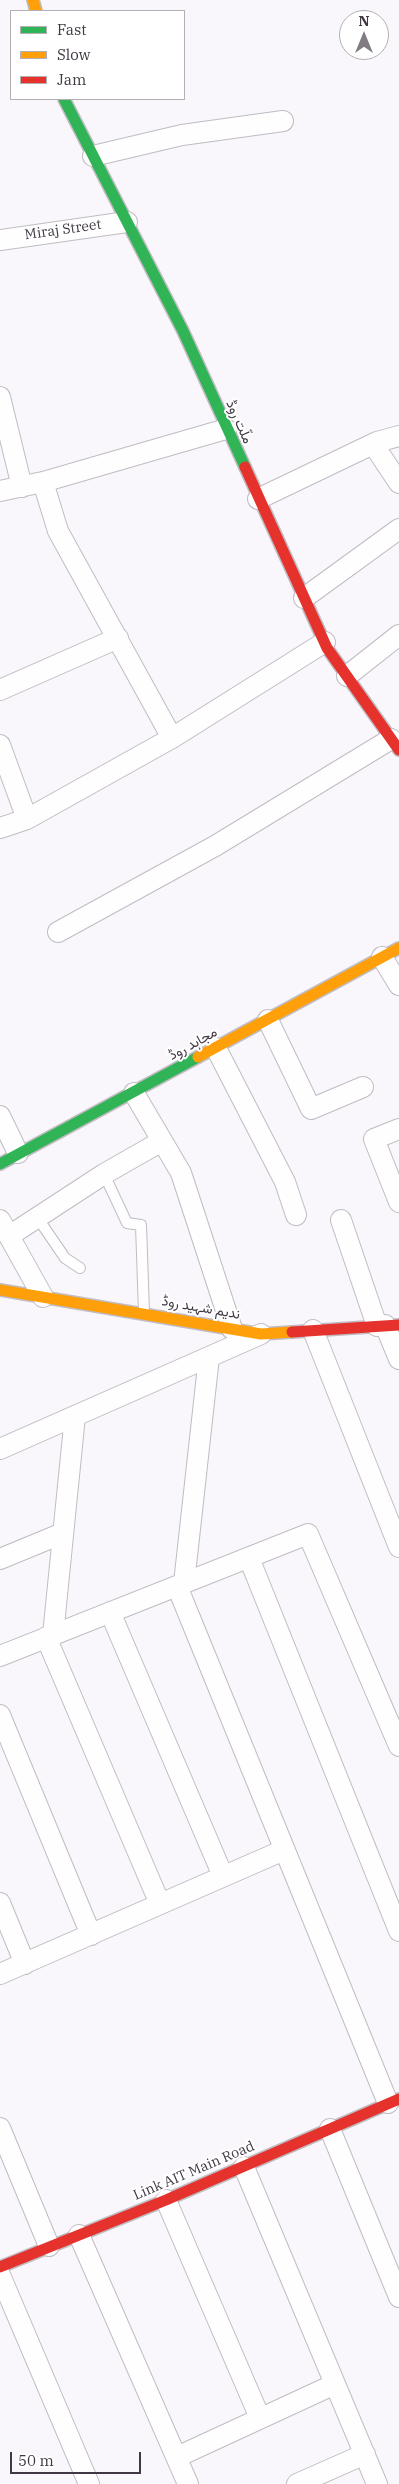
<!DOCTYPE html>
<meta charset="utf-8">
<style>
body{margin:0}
#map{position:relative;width:399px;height:2484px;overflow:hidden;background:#f9f7fb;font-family:"IBM Plex Serif",serif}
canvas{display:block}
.legend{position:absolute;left:10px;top:10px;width:175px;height:90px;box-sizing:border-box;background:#fff;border:1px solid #b3afb4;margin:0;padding:6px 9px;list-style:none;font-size:15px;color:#403844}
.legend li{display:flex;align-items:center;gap:10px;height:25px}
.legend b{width:25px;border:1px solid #b3afb4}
.north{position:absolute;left:339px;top:10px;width:50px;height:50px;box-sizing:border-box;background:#fff;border:1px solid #b3afb4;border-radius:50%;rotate:0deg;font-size:14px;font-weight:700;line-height:20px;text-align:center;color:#403844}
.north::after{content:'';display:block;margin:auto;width:18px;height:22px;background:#817b84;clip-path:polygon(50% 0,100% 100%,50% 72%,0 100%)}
.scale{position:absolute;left:10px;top:2452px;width:131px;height:22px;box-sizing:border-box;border:2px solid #403844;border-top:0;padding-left:6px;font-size:15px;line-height:18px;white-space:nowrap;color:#403844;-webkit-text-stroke:4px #fff;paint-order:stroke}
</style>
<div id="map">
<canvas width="399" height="2484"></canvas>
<ul class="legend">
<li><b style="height:6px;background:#30b455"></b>Fast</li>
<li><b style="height:6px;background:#ff9f0a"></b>Slow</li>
<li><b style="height:6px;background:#e5322d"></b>Jam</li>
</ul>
<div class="north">N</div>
<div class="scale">50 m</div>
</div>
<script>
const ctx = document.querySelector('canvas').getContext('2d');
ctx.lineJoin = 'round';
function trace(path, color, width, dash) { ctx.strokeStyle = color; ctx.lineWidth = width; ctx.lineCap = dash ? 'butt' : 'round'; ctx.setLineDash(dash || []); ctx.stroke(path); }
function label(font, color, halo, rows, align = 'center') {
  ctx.font = font + ' "IBM Plex Serif",Vazirmatn,serif'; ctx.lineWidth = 4; ctx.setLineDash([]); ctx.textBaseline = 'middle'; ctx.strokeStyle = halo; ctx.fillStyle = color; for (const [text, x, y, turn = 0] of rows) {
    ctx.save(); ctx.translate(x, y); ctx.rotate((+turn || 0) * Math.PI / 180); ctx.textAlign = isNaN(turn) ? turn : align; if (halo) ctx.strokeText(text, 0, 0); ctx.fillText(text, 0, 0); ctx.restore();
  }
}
const lane = new Path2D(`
 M104,1174L127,1223L141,1225L144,1313
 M37,1217L65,1258L80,1268`);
const street = new Path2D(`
 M93,156L182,135L283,121
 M0,240L127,222
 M0,397L22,487
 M373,444L399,483
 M43,482L58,531L172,738
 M0,491L43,482L226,429
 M258,499L377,442L399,436
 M304,598L399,529
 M347,676L399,635
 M0,690L118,638
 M0,745L27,819
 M0,828L27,819L172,738L325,642
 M58,932L215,846L391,739
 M382,957L399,985
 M268,1020L311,1109L363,1087
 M216,1048L285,1182L296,1215
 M134,1093L181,1173L232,1329
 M0,1116L18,1153
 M399,1129L374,1139L399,1202
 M0,1220L43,1297
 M341,1220L377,1326
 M9,1236L104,1174L162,1141
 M385,1325L399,1359
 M313,1330L399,1547
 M0,1449L261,1334
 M249,1558L399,1931
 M0,1559L63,1533
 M184,1583L209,1357
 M177,1586L388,2103
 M110,1612L223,1876
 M53,1635L75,1416
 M46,1637L160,1904
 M0,1656L308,1534L399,1746
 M0,1715L91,1935
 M0,1903L25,1964
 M0,1974L284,1850
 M0,2128L49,2246
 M330,2129L399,2297
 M244,2167L377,2484
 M166,2200L260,2418
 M79,2235L188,2484
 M0,2275L89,2484
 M177,2457L335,2384
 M297,2484L365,2454`);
const fast = new Path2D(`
 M64,99L183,331L245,467
 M0,1164L198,1057`);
const slow = new Path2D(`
 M33,0L36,11
 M198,1057L399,948
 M0,1290L261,1334L292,1332`);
const jam = new Path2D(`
 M245,467L327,648L399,750
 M292,1332L399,1325
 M0,2267L166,2200L399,2099`);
trace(lane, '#c0bcc3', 12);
trace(street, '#c0bcc3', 22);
trace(fast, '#c0bcc3', 14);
trace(slow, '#c0bcc3', 14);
trace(jam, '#c0bcc3', 14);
trace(lane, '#fefefe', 10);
trace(street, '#fefefe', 20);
trace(fast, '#30b455', 11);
trace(slow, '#ff9f0a', 11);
trace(jam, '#e5322d', 11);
label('14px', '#403844', '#fff', [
 ["Miraj Street",63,230,-8],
 ["ملّت روڈ",239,422,66],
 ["مجاہد روڈ",193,1044,-29],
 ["ندیم شہید روڈ",201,1308,10],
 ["Link AIT Main Road",194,2171,-23]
]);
</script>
